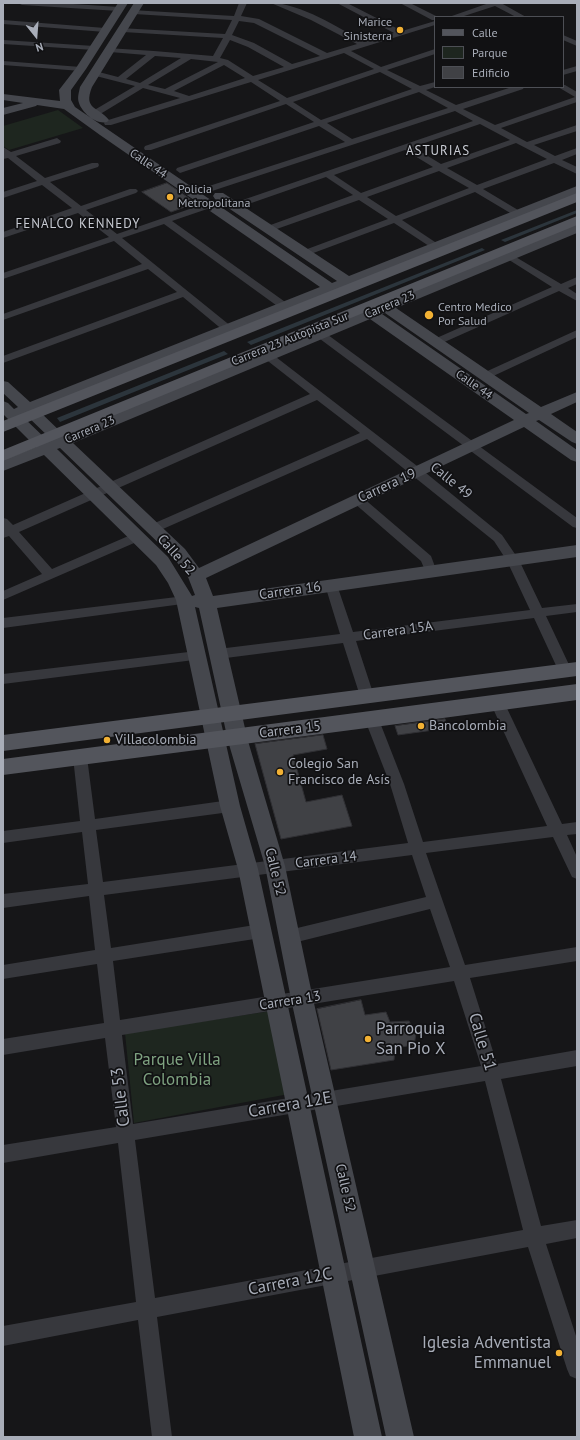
<!DOCTYPE html>
<meta charset="utf-8">
<style>
body{margin:0}
#map{position:relative;width:580px;height:1440px;overflow:hidden;background:#161618;font-family:"PT Sans",sans-serif}
canvas{display:block}
.frame{position:absolute;inset:0;border:4px solid #a8adb8;pointer-events:none}
.legend{position:absolute;left:434px;top:16px;width:130px;height:72px;box-sizing:border-box;background:#111113;border:1px solid #4d4f55;margin:0;padding:5px 7px;list-style:none;font-size:12px;color:#a8adb8}
.legend li{display:flex;align-items:center;gap:8px;height:20px}
.legend b{width:20px;border:1px solid #4d4f55}
.north{position:absolute;left:16px;top:16px;width:40px;height:40px;-webkit-text-stroke:3px #111113;paint-order:stroke;rotate:163deg;font-size:11px;font-weight:700;line-height:16px;text-align:center;color:#a8adb8}
.north::after{content:'';display:block;margin:auto;width:14px;height:18px;background:#a8adb8;clip-path:polygon(50% 0,100% 100%,50% 72%,0 100%)}
</style>
<div id="map">
<canvas width="580" height="1440"></canvas>
<div class="frame"></div>
<ul class="legend">
<li><b style="height:5px;background:#53555c"></b>Calle</li>
<li><b style="height:11px;background:#1e261f"></b>Parque</li>
<li><b style="height:11px;background:#404145"></b>Edificio</li>
</ul>
<div class="north">N</div>
</div>
<script>
const ctx = document.querySelector('canvas').getContext('2d');
ctx.lineJoin = 'round';
function paint(path, color) { ctx.fillStyle = color; ctx.fill(path, 'evenodd'); }
function trace(path, color, width, dash) { ctx.strokeStyle = color; ctx.lineWidth = width; ctx.lineCap = dash ? 'butt' : 'round'; ctx.setLineDash(dash || []); ctx.stroke(path); }
function label(font, color, halo, rows, align = 'center') {
  ctx.font = font + ' "PT Sans",sans-serif'; ctx.lineWidth = 3.5; ctx.setLineDash([]); ctx.textBaseline = 'middle'; ctx.strokeStyle = halo; ctx.fillStyle = color; for (const [text, x, y, turn = 0] of rows) {
    ctx.save(); ctx.translate(x, y); ctx.rotate((+turn || 0) * Math.PI / 180); ctx.textAlign = isNaN(turn) ? turn : align; if (halo) ctx.strokeText(text, 0, 0); ctx.fillText(text, 0, 0); ctx.restore();
  }
}
paint(new Path2D(`
 M58,110L83,128L9,150L3,146V126Z
 M271,1011L289,1094L134,1123L125,1033Z`), '#1e261f');
paint(new Path2D(`
 M577,210V213L505,242L501,240Z
 M482,248L485,250L251,345L247,342Z
 M224,351L228,354L60,422L57,418Z`), '#2c353c');
const building = new Path2D(`
 M167,183L196,203L171,212L142,192Z
 M445,719L448,728L398,735L395,726Z
 M323,735L327,749L293,755L306,802L342,795L352,826L281,839L255,744Z
 M361,1000L365,1015L386,1012L390,1022L409,1021L416,1034L414,1045L395,1048L394,1060L331,1070L317,1009Z`);
paint(building, '#404145');
trace(building, '#303034', 1);
paint(new Path2D(`
 M18,3H58L119,7L123,9L119,11L22,5Z
 M239,3H247L241,16L259,19L327,53L357,44L311,20L271,3C300,3 339,28 364,42L394,33L337,3H347L402,31L435,21V25L351,51L381,67L435,49V54L387,70L420,86L435,82V87L426,90L456,105L512,87H524L523,89L463,109L495,125L575,97L558,87H563V85H565L577,92V102L501,128L527,142L577,125V131L534,145L555,156L577,148V154L562,160L577,167V174L554,163L483,189L528,216L530,218L528,220H522L475,192L402,220L438,244L440,246L438,248H432L394,223L308,255H302L300,253L302,251L388,219L359,200L271,231H265L263,229L265,227L353,195L326,177L237,208H231L229,206L231,204L473,121L455,111L209,192L206,191L204,189L206,187L345,142L319,126L183,172L180,173L176,170L177,168L314,122L286,104L151,150H145L144,148L145,146L280,101L251,82L111,125H105L104,123L105,121L180,98L143,88L97,116H91L90,114L91,112L135,86L92,75V71H95L118,77L146,55L110,52L106,50L107,48L154,51L213,56L223,38L123,32H120V28L225,34L232,20L134,14H131V10L234,16ZM239,21L254,23L320,56L292,64L254,43L232,35ZM230,40L248,47L284,67L253,76L228,60L220,58ZM344,53L374,69L287,98L258,80ZM155,56L181,58L140,83L126,79ZM191,59L218,62L165,89L148,85ZM224,65L245,78L189,96L174,91ZM380,72L412,89L321,120L293,102ZM419,92L448,108L352,139L327,123ZM480,124L510,140L441,164L413,147ZM516,143L547,159L477,185L447,168ZM405,150L433,167L361,193L334,175ZM439,171L469,188L396,216L367,197Z
 M400,3H410L438,17H435V20H432Z
 M489,3H501L526,17H516L495,6L461,17H449Z
 M3,20L105,28L109,30L105,32L3,24Z
 M563,35L577,41V46L563,40Z
 M3,40L94,46L98,48L94,50L3,44Z
 M3,61L81,67L85,69L81,71L3,65Z
 M577,66V71L563,75V70Z
 M57,138L61,141L60,143L16,156L45,178L92,163H98L99,165L98,167L50,182L81,206L130,189H136L138,191L136,193L86,210L117,234L207,203H213L215,205L213,207L172,221L288,304L289,306L288,308H280L164,224L122,238L232,327L233,329L232,331H224L183,297L3,363V356L177,292L148,269L3,320V314L142,264L114,241L3,279V273L109,237L78,213L3,238V232L72,208L42,185L3,198V192L37,181L8,158L3,159V147L11,152Z
 M509,253L561,284L577,277V284L568,288L577,294V301L559,291L440,344H432L431,342L432,340L552,287L506,258L504,256L506,254Z
 M577,330V337L489,378H481L480,376L481,374Z
 M320,331L324,332L577,518V528L573,527L316,336L315,334L316,332Z
 M268,353L272,354L421,469L502,535L519,560L542,608L577,604V612L546,616L572,671L570,674L565,676L560,674L534,618L356,641L374,696L372,700L367,701L362,700L360,696L343,643L218,659L213,657L211,654L213,651L218,649L340,634L325,585L326,582L331,581L336,582L337,585L353,632L530,610L507,561L494,541L367,439L156,532H148L146,529L148,526L360,433L317,400L19,532L52,569L133,534H141L143,537L141,540L3,600V591L42,574L9,536L3,538V518L7,519L13,525L310,394L264,358L263,356L264,354Z
 M358,496L362,497L431,556L437,572L435,575L431,576L427,575L421,561L354,503L352,500L354,497Z
 M185,596L190,597L191,600L190,603L3,628V618Z
 M197,651L202,653L204,656L202,659L3,684V674Z
 M497,697L502,698L504,702L562,824L577,822V834L567,835L577,857V879L572,877L553,837L426,853L465,965L577,947V961L470,978L497,1064L577,1050V1066L501,1079L541,1226L577,1220V1238L546,1244L577,1339V1379L570,1376L567,1369L528,1247L157,1317L172,1437H152L138,1320L3,1346V1326L136,1302L118,1143L3,1163V1145L116,1127L105,1038L3,1055V1039L104,1023L97,964L3,979V965L95,950L89,896L3,908V894L88,884L82,832L3,843V831L80,821L73,757L75,753L80,752L85,753L87,757L95,819L230,800L235,802L237,806L235,810L230,812L96,830L103,882L408,843L390,784L365,720L367,716L372,715L377,716L379,720L404,784L423,842L547,826L490,702L492,698ZM412,855L426,897L289,930L283,932L281,937L283,942L289,944L430,909L450,967L120,1020L113,961L261,938L267,936L269,931L267,926L261,924L111,948L104,895ZM454,981L481,1066L133,1124L122,1035ZM485,1081L523,1230L155,1298L135,1140Z`), '#37383d');
paint(new Path2D(`
 M118,3H128L86,69L71,90V100L75,107L332,283L337,281L215,199L213,196L215,193H223L349,276L577,186V194L38,410L64,435L577,224V233L396,308L541,407L577,392V402L551,414L577,432V444L572,442L539,420L536,421L577,450V462L571,460L524,427L206,578L213,596L577,545V557L217,608L248,741L285,866L313,999L414,1437H386L291,999L265,866L228,741L199,608L195,607L240,806L258,869L382,1437H354L238,869L220,806L176,600L168,583L156,565L44,455L3,471V460L36,447L3,414V401L8,403L14,409L18,407L3,393V381L8,382L30,402L320,287L100,135L64,109L37,105L36,106L3,115V108L23,103L3,100V94L60,101L59,90L76,68ZM385,313L529,413L526,414L382,314ZM370,319L514,420L199,568L185,549L73,443ZM26,415L52,440L48,441L22,416ZM60,448L173,557L188,577L195,595L192,596L168,557L57,449Z
 M134,3H144L92,87C83,110 98,106 109,120L107,122C97,125 82,113 79,103C77,98 79,92 80,87Z`), '#45474d');
paint(new Path2D(`
 M577,193V202L3,432V421Z
 M577,216V225L3,461V450Z
 M577,662V676L3,751V735Z
 M577,684V700C386,726 194,750 3,775V759Z`), '#53555c');
for (const [x, y, r, color] of [
 [400,30,4,"#f2b134"],
 [170,197,4,"#f2b134"],
 [429,315,5,"#f2b134"],
 [421,726,4,"#f2b134"],
 [107,740,4,"#f2b134"],
 [280,772,4,"#f2b134"],
 [368,1039,4,"#f2b134"],
 [559,1353,4,"#f2b134"]
]) { const dot = new Path2D(); dot.arc(x, y, r, 0, 2 * Math.PI); ctx.fillStyle = color; ctx.fill(dot); trace(dot, '#111113', 1.5); }
label('12px', '#a8adb8', '#111113', [
 ["Marice",392,23,"right"],
 ["Sinisterra",392,37,"right"],
 ["Policia",178,190],
 ["Metropolitana",178,204],
 ["Centro Medico",438,308],
 ["Por Salud",438,322]
], 'left');
label('12px', '#a8adb8', '#111113', [
 ["Calle 44",148,164,34],
 ["Carrera 23",390,305,-23],
 ["Carrera 23 Autopista Sur",290,339,-22],
 ["Calle 44",474,385,35],
 ["Carrera 23",90,430,-23]
]);
ctx.letterSpacing = '1px';
label('13px', '#c9ccd4', '#111113', [
 ["ASTURIAS",438,151],
 ["FENALCO KENNEDY",78,224]
]);
ctx.letterSpacing = '0px';
label('14px', '#a8adb8', '#111113', [
 ["Calle 49",451,481,39],
 ["Carrera 19",387,486,-25],
 ["Calle 52",176,555,48],
 ["Carrera 16",290,591,-8],
 ["Carrera 15A",398,631,-8],
 ["Carrera 15",290,730,-7],
 ["Carrera 14",326,860,-7],
 ["Calle 52",275,872,76],
 ["Carrera 13",290,1001,-9],
 ["Calle 52",345,1188,77]
]);
label('14px', '#a8adb8', '#111113', [
 ["Bancolombia",429,726],
 ["Villacolombia",115,740],
 ["Colegio San",288,764],
 ["Francisco de Asís",288,780]
], 'left');
label('17px', '#a8adb8', '#111113', [
 ["Parroquia",376,1029],
 ["San Pio X",376,1049],
 ["Iglesia Adventista",551,1343,"right"],
 ["Emmanuel",551,1363,"right"]
], 'left');
label('17px', '#a8adb8', '#111113', [
 ["Calle 51",482,1042,73],
 ["Calle 53",121,1097,-97],
 ["Carrera 12E",290,1105,-10],
 ["Carrera 12C",290,1282,-11]
]);
label('17px', '#7fa381', '#111113', [
 ["Parque Villa",177,1060],
 ["Colombia",177,1080]
]);
</script>
